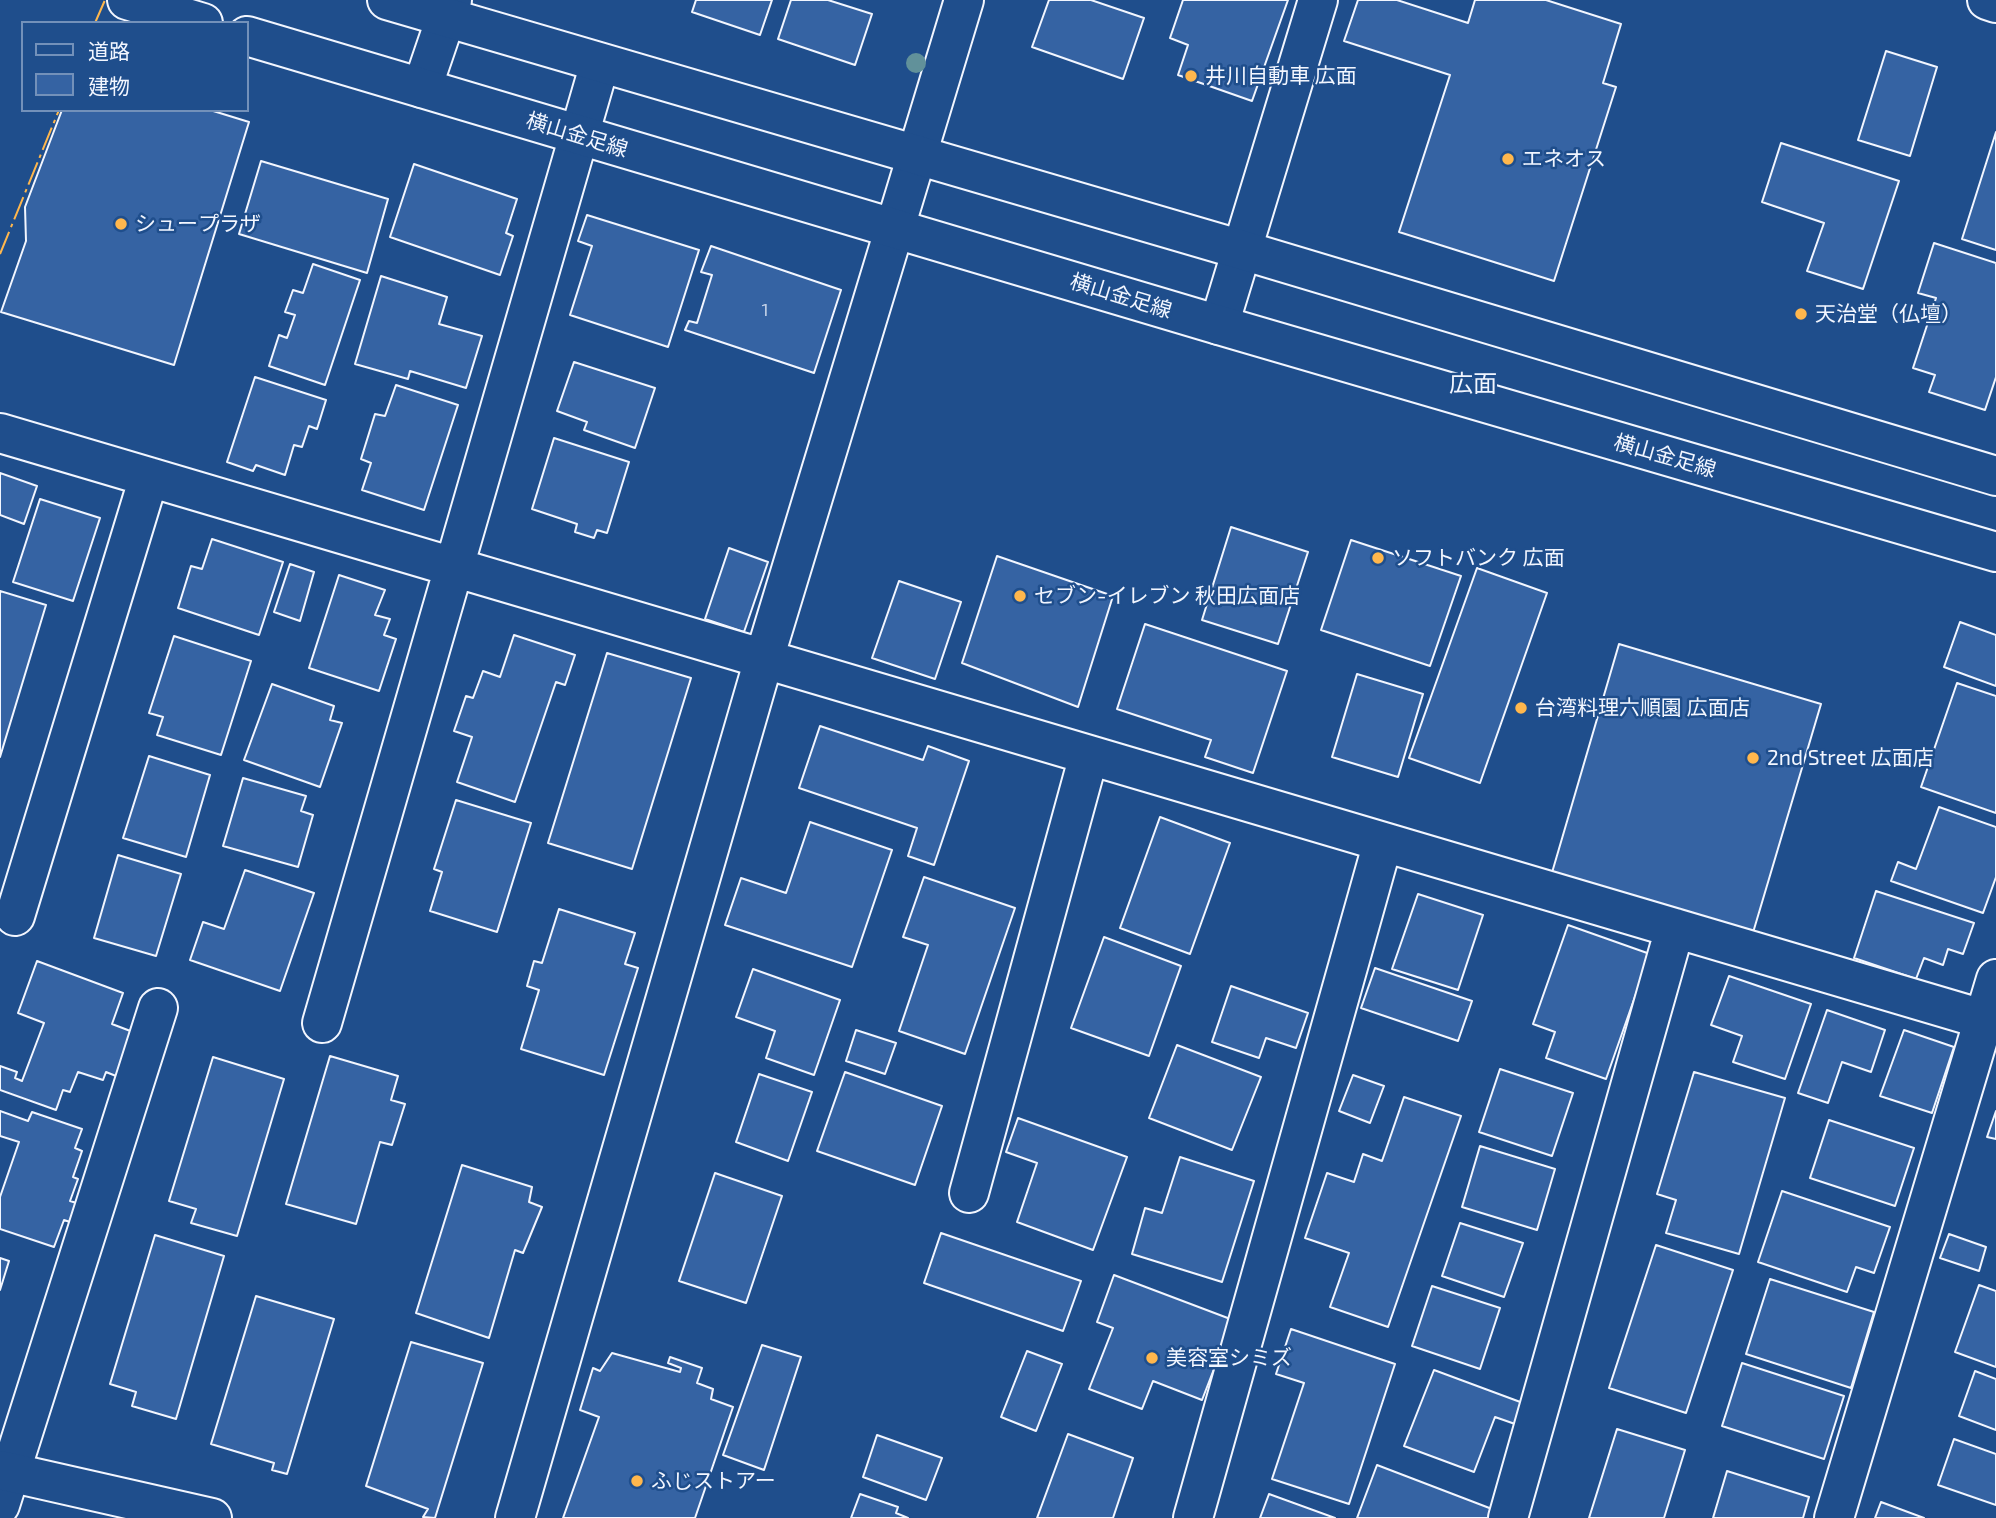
<!DOCTYPE html>
<meta charset="utf-8">
<style>
body{margin:0}
#map{position:relative;width:1996px;height:1518px;overflow:hidden;background:#1f4e8c;font-family:"Exo 2","Noto Sans JP",sans-serif}
canvas{display:block}
.legend{position:absolute;left:21px;top:21px;width:228px;height:91px;box-sizing:border-box;background:#1f4e8c;border:2px solid #7391ba;margin:0;padding:9px 12px;list-style:none;font-size:21px;color:#f2f6ff}
.legend li{display:flex;align-items:center;gap:14px;height:35px}
.legend b{width:35px;border:2px solid #7391ba}
</style>
<div id="map">
<canvas width="1996" height="1518"></canvas>
<ul class="legend">
<li><b style="height:9px;background:#1f4e8c"></b>道路</li>
<li><b style="height:19px;background:#3563a3"></b>建物</li>
</ul>
</div>
<script>
const ctx = document.querySelector('canvas').getContext('2d');
ctx.lineJoin = 'round';
function paint(path, color) { ctx.fillStyle = color; ctx.fill(path, 'evenodd'); }
function trace(path, color, width, dash) { ctx.strokeStyle = color; ctx.lineWidth = width; ctx.lineCap = dash ? 'butt' : 'round'; ctx.setLineDash(dash || []); ctx.stroke(path); }
function label(font, color, halo, rows, align = 'center') {
  ctx.font = font + ' "Exo 2","Noto Sans JP",sans-serif'; ctx.lineWidth = 5; ctx.setLineDash([]); ctx.textBaseline = 'middle'; ctx.strokeStyle = halo; ctx.fillStyle = color; for (const [text, x, y, turn = 0] of rows) {
    ctx.save(); ctx.translate(x, y); ctx.rotate((+turn || 0) * Math.PI / 180); ctx.textAlign = isNaN(turn) ? turn : align; if (halo) ctx.strokeText(text, 0, 0); ctx.fillText(text, 0, 0); ctx.restore();
  }
}
const building = new Path2D(`
 M696,0H772L760,35L692,12Z
 M791,0H828L872,14L855,65L778,39Z
 M1049,0H1091L1144,18L1123,79L1032,47Z
 M1183,0H1288L1252,101L1178,75L1188,45L1170,38Z
 M1358,0H1397L1468,23L1475,0H1546L1621,24L1603,83L1616,87L1554,281L1399,232L1450,75L1344,41Z
 M1886,51L1937,67L1910,156L1858,140Z
 M62,110H210L249,122L174,365L1,312L26,241L25,207Z
 M1996,132V250L1962,239Z
 M1781,143L1899,181L1863,289L1807,271L1824,223L1762,202Z
 M261,161L388,199L367,273L239,234Z
 M414,164L517,199L506,233L513,236L500,275L390,237Z
 M587,215L699,250L668,347L570,315L592,246L578,241Z
 M1934,243L1996,263V377L1985,410L1929,392L1935,375L1913,368L1936,298L1918,293Z
 M711,246L841,290L814,373L685,330L689,321L697,323L712,275L701,272Z
 M313,264L360,280L325,385L269,366L279,335L287,338L295,315L285,312L293,290L303,293Z
 M381,276L447,297L439,324L482,336L466,388L410,371L408,379L355,364Z
 M574,362L655,388L635,448L584,430L587,422L557,411Z
 M255,377L326,400L317,429L309,426L302,447L294,445L285,475L256,465L253,471L227,462Z
 M396,385L458,405L424,510L362,490L371,463L361,459L375,414L385,416Z
 M554,438L629,462L607,533L597,530L594,538L575,532L577,524L532,509Z
 M0,473L37,486L24,524L0,515Z
 M40,499L100,518L73,601L13,582Z
 M1231,527L1308,552L1278,644L1202,620Z
 M212,539L283,562L259,635L178,608L191,566L202,569Z
 M1351,540L1461,576L1430,666L1321,630Z
 M729,548L768,562L744,632L705,619Z
 M997,556L1113,596L1078,707L962,663Z
 M290,564L314,572L300,621L274,612Z
 M1477,568L1547,593L1480,783L1409,758Z
 M339,575L385,590L375,615L390,619L384,635L396,639L379,691L309,668Z
 M899,581L961,602L935,679L872,658Z
 M0,591L46,605L0,757Z
 M1960,622L1996,635V686L1944,667Z
 M1145,624L1287,671L1253,773L1205,757L1211,740L1117,709Z
 M514,635L575,655L565,685L556,682L515,802L457,782L472,737L454,731L466,696L473,698L483,671L500,677Z
 M174,636L251,661L221,755L157,735L163,717L149,713Z
 M1619,644L1821,704L1752,936L1551,876Z
 M607,653L691,678L632,869L548,843Z
 M1357,674L1423,694L1398,777L1332,757Z
 M1957,683L1996,696V813L1921,787Z
 M272,684L334,706L330,720L342,723L320,787L244,760Z
 M820,726L923,760L928,746L969,761L934,865L908,856L917,828L799,788Z
 M149,756L210,775L186,857L123,838Z
 M243,778L306,796L301,811L313,815L298,867L223,846Z
 M456,800L531,823L497,932L430,911L442,872L434,869Z
 M1939,807L1996,827V877L1983,913L1891,881L1898,862L1916,869Z
 M1160,817L1230,843L1190,954L1120,928Z
 M810,822L892,850L852,967L725,925L741,878L786,893Z
 M118,855L181,874L156,956L94,938Z
 M245,870L314,893L280,991L190,960L203,922L224,929Z
 M924,877L1015,908L965,1054L899,1031L928,945L903,937Z
 M1876,891L1974,923L1963,954L1948,949L1943,965L1924,958L1916,979L1854,958Z
 M1418,894L1483,915L1458,990L1392,969Z
 M559,909L635,933L625,964L638,968L604,1075L521,1049L539,990L527,986L534,961L542,963Z
 M1568,925L1650,954L1606,1079L1546,1058L1555,1032L1533,1024Z
 M1104,937L1181,966L1149,1056L1071,1028Z
 M37,961L123,993L112,1024L133,1032L116,1076L106,1072L103,1080L78,1072L70,1092L63,1090L56,1110L0,1090V1066L17,1072L15,1078L22,1081L44,1023L18,1013Z
 M1375,968L1472,1001L1458,1041L1361,1008Z
 M753,969L840,1000L814,1075L766,1058L775,1031L736,1017Z
 M1729,976L1811,1004L1785,1079L1733,1062L1742,1036L1711,1025Z
 M1231,986L1308,1013L1296,1048L1266,1038L1259,1058L1212,1042Z
 M1827,1010L1885,1030L1871,1072L1842,1062L1828,1103L1798,1093Z
 M856,1030L896,1043L885,1074L846,1061Z
 M1904,1030L1954,1047L1932,1113L1880,1096Z
 M1177,1045L1261,1077L1232,1150L1149,1118Z
 M330,1056L398,1076L391,1100L405,1104L392,1145L380,1142L356,1224L286,1204Z
 M213,1057L284,1079L237,1236L191,1223L196,1209L169,1201Z
 M1500,1069L1573,1093L1552,1156L1479,1132Z
 M845,1072L942,1106L915,1185L817,1151Z
 M1694,1072L1785,1098L1739,1254L1666,1233L1676,1200L1657,1194Z
 M759,1074L812,1092L788,1161L736,1142Z
 M1353,1075L1384,1086L1370,1123L1339,1111Z
 M1404,1097L1461,1116L1388,1327L1330,1307L1349,1253L1305,1238L1327,1173L1354,1182L1363,1154L1382,1161Z
 M0,1111L28,1121L32,1112L82,1129L75,1148L82,1151L73,1177L78,1179L70,1201L83,1205L76,1224L64,1220L54,1247L0,1229V1197L19,1142L0,1136Z
 M1996,1111V1139L1987,1137Z
 M1018,1118L1127,1157L1093,1250L1017,1222L1037,1163L1006,1152Z
 M1829,1120L1914,1148L1895,1206L1810,1178Z
 M1480,1146L1555,1169L1537,1230L1462,1207Z
 M1180,1157L1254,1181L1222,1282L1132,1254L1145,1208L1162,1213Z
 M462,1165L532,1187L529,1202L542,1207L523,1253L515,1250L489,1338L416,1313Z
 M715,1173L782,1196L746,1303L679,1281Z
 M1782,1191L1890,1227L1874,1273L1856,1267L1847,1292L1758,1262Z
 M1460,1223L1523,1243L1504,1297L1442,1276Z
 M941,1233L1081,1281L1063,1331L924,1283Z
 M1949,1234L1986,1247L1979,1271L1940,1258Z
 M155,1235L224,1256L176,1419L132,1406L136,1392L110,1384Z
 M1656,1245L1733,1270L1686,1413L1609,1388Z
 M0,1258L9,1261L0,1290Z
 M1114,1275L1233,1320L1202,1400L1153,1381L1142,1409L1089,1389L1113,1328L1097,1322Z
 M1770,1279L1874,1312L1851,1388L1746,1354Z
 M1979,1285L1996,1291V1367L1955,1352Z
 M1432,1286L1500,1308L1480,1369L1412,1346Z
 M256,1296L334,1319L287,1474L272,1470L274,1463L211,1444Z
 M1291,1329L1395,1364L1349,1504L1272,1479L1304,1383L1276,1374Z
 M411,1342L483,1363L435,1518L423,1517L428,1509L366,1486Z
 M762,1345L801,1357L764,1470L723,1455Z
 M1027,1351L1062,1364L1036,1431L1001,1417Z
 M612,1353L680,1372L681,1368L668,1363L670,1357L702,1368L697,1383L713,1389L711,1399L733,1407L695,1518H563L599,1417L580,1410L593,1368L600,1371Z
 M1742,1363L1844,1396L1824,1459L1722,1426Z
 M1434,1370L1523,1403L1515,1424L1495,1417L1474,1472L1404,1446Z
 M1975,1371L1996,1379V1430L1959,1416Z
 M1617,1429L1685,1450L1664,1518H1589Z
 M1068,1434L1133,1458L1113,1518H1037Z
 M877,1435L942,1458L926,1500L863,1477Z
 M1954,1439L1996,1454V1505L1938,1485Z
 M1377,1465L1492,1509L1488,1518H1357Z
 M1727,1471L1809,1497L1803,1518H1713Z
 M860,1494L898,1507L896,1513L908,1518H851Z
 M1269,1494L1335,1518H1260Z
 M1881,1502L1924,1518H1875Z`);
paint(building, '#3563a3');
trace(building, '#f2f6ff', 2);
const street = new Path2D(`
 M1987,0L1996,3
 M422,88L452,0
 M1219,325L1318,0
 M0,433L1996,1023
 M15,916L149,477
 M322,1023L600,63
 M969,1193L1089,755
 M0,1505L158,1008
 M515,1518L764,659L964,0
 M1193,1518L1383,842
 M1508,1518L1675,928
 M1834,1518L1996,979`);
const secondary = new Path2D(`
 M0,1470L212,1518`);
const primary = new Path2D(`
 M127,0L203,23
 M387,0L1242,250L1996,476
 M247,36L1219,325L1996,552`);
trace(street, '#f2f6ff', 42);
trace(secondary, '#f2f6ff', 42);
trace(primary, '#f2f6ff', 42);
trace(street, '#1f4e8c', 38);
trace(secondary, '#1f4e8c', 38);
trace(primary, '#1f4e8c', 38);
trace(new Path2D(`
 M95,23L105,0
 M0,254L59,110`), '#ffb74d', 2, [24, 5, 3.5, 5]);
ctx.fillStyle = '#61919a';
for (const [x, y] of [
 [916,63]
]) { ctx.beginPath(); ctx.arc(x, y, 10, 0, 2 * Math.PI); ctx.fill(); }
for (const [x, y, r, color] of [
 [1191,76,7,"#ffb74d"],
 [1508,159,7,"#ffb74d"],
 [121,224,7,"#ffb74d"],
 [1801,314,7,"#ffb74d"],
 [1378,558,7,"#ffb74d"],
 [1020,596,7,"#ffb74d"],
 [1521,708,7,"#ffb74d"],
 [1753,758,7,"#ffb74d"],
 [1152,1358,7,"#ffb74d"],
 [637,1481,7,"#ffb74d"]
]) { const dot = new Path2D(); dot.arc(x, y, r, 0, 2 * Math.PI); ctx.fillStyle = color; ctx.fill(dot); trace(dot, '#1f4e8c', 2.5); }
label('18px', '#c3d1e8', null, [
 ["1",765,310]
]);
label('21px', '#f2f6ff', '#1f4e8c', [
 ["井川自動車 広面",1205,76],
 ["エネオス",1522,159],
 ["シュープラザ",135,224],
 ["天治堂（仏壇）",1815,314],
 ["ソフトバンク 広面",1392,558],
 ["セブン-イレブン 秋田広面店",1034,596],
 ["台湾料理六順園 広面店",1535,708],
 ["2nd Street 広面店",1767,758],
 ["美容室シミズ",1166,1358],
 ["ふじストアー",651,1481]
], 'left');
label('21px', '#f2f6ff', '#1f4e8c', [
 ["横山金足線",577,135,17],
 ["横山金足線",1121,296,17],
 ["横山金足線",1665,456,16]
]);
label('24px', '#f2f6ff', '#1f4e8c', [
 ["広面",1473,384]
]);
</script>
